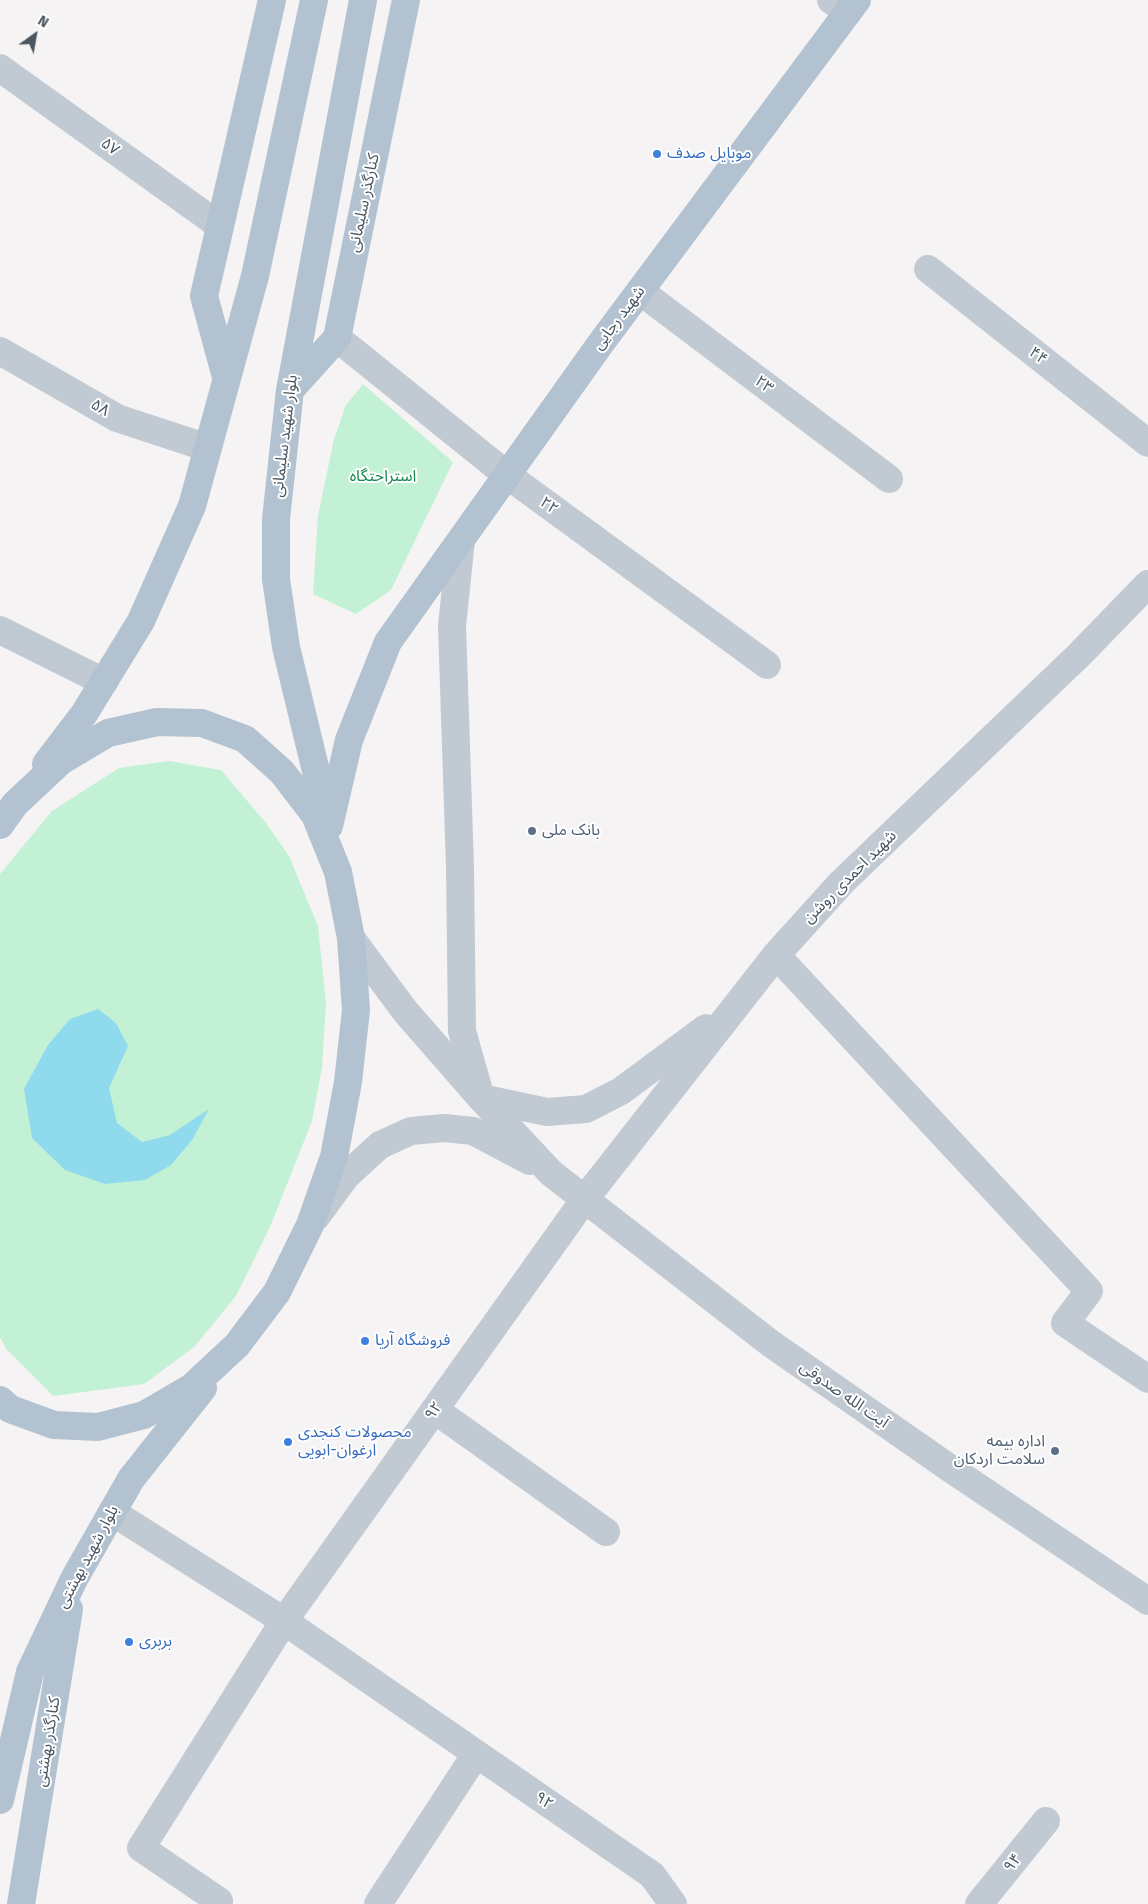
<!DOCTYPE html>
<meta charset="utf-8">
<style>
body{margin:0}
#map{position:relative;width:1148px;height:1904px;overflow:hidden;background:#f5f3f3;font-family:"Fira Sans",sans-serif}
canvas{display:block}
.north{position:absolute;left:10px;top:10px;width:50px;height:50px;-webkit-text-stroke:4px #fff;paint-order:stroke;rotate:32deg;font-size:14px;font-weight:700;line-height:20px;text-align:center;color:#4a5661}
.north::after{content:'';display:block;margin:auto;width:18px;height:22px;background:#4a5661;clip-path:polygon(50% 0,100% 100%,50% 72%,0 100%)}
</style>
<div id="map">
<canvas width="1148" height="1904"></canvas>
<div class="north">N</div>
</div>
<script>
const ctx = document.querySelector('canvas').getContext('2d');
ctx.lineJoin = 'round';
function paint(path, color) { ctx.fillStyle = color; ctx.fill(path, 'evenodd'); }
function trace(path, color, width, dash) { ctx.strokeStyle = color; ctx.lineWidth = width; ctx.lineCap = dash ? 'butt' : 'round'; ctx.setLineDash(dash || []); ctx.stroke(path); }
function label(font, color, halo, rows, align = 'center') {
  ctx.font = font + ' "Fira Sans","Noto Sans Arabic",sans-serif'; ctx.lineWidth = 4; ctx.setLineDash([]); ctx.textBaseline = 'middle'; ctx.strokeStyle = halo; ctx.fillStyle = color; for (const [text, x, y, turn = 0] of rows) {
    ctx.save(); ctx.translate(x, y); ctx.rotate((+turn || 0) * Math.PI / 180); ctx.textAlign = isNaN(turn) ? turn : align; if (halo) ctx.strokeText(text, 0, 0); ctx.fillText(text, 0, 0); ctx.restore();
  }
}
paint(new Path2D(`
 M363,384L453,462L391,590L356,614L313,594L318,516L334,439L346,405Z
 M169,761L221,770L266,823L289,856L318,926L326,1004L322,1067L312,1121L270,1227L236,1296L194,1347L144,1384L53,1396L7,1350L0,1337V874L52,811L119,768Z`), '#c3f1d5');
paint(new Path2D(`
 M98,1009L116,1023L128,1046L109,1088L117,1123L142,1142L170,1135L209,1109L192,1140L171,1165L145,1180L105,1184L65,1170L32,1138L24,1089L48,1045L70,1019Z`), '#90daee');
trace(new Path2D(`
 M831,0L848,12
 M0,68L220,226
 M928,269L1148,443
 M640,291L889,479
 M337,338L507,475L767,665
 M0,351L117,418L208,448
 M461,540L452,626L460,867L462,1031L481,1098L547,1112L586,1109L621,1091L706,1028
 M0,630L104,682
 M351,938L405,1011L481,1098L551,1173L770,1343L951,1469L1148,1601
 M776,955L1089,1291L1065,1323L1148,1379
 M316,1217L346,1176L380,1145L411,1131L445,1128L473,1131L530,1161
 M435,1410L606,1532
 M112,1512L284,1621L584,1200L776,955L841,883L1079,655L1148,584
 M218,1904L219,1901L141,1848L284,1621L652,1875L673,1904
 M378,1904L476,1754
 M979,1904L1046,1821`), '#c1cad2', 28);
trace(new Path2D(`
 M226,377L204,296L272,0
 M290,390L337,338L406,0
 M46,764L84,714L141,621L192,506L255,276L314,0
 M328,821L286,647L276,579V519L290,390L363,0
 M0,825L15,804L61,761L108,733L157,722L202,723L245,739L282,772L315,815L338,872L351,938L356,1010L348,1082L334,1157L310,1225L277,1292L237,1345L192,1387L144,1415L98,1427L54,1425L10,1409L0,1400
 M329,826L349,740L388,642L601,343L857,0
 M0,1800L30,1672L74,1579L131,1479L203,1388
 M21,1904L69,1609`), '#b3c2d1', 28);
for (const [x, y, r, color] of [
 [657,154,5,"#3f7fe0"],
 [532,831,5,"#5c6f8a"],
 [365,1341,5,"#3f7fe0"],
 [288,1442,5,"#3f7fe0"],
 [1055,1451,5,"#5c6f8a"],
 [129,1642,5,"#3f7fe0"]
]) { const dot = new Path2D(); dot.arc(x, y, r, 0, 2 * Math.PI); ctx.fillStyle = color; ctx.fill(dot); trace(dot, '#fff', 2); }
label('16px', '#4a5661', '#fff', [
 ["۵۷",110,147,36],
 ["کنارگذر سلیمانی",364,203,-78],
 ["شهید رجایی",619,318,-53],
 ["۴۴",1038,356,38],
 ["۲۳",764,385,37],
 ["۵۸",100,408,30],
 ["بلوار شهید سلیمانی",285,436,-83],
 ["۲۲",549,506,36],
 ["شهید احمدی روشن",850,877,-45],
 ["آیت الله صدوقی",844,1395,35],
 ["۹۲",434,1411,-54],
 ["بلوار شهید بهشتی",88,1557,-62],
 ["کنارگذر بهشتی",48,1742,-81],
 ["۹۲",544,1801,34],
 ["۹۴",1013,1863,-51]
]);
label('16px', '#366cbe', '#fff', [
 ["موبایل صدف",667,154],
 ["فروشگاه آریا",375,1341],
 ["محصولات کنجدی",298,1433],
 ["ارغوان-ابویی",298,1451],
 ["بربری",139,1642]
], 'left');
label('16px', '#17864f', '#fff', [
 ["استراحتگاه",383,477]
]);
label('16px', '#4e5e75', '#fff', [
 ["بانک ملی",542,831],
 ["اداره بیمه",1045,1442,"right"],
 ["سلامت اردکان",1045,1460,"right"]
], 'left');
</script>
